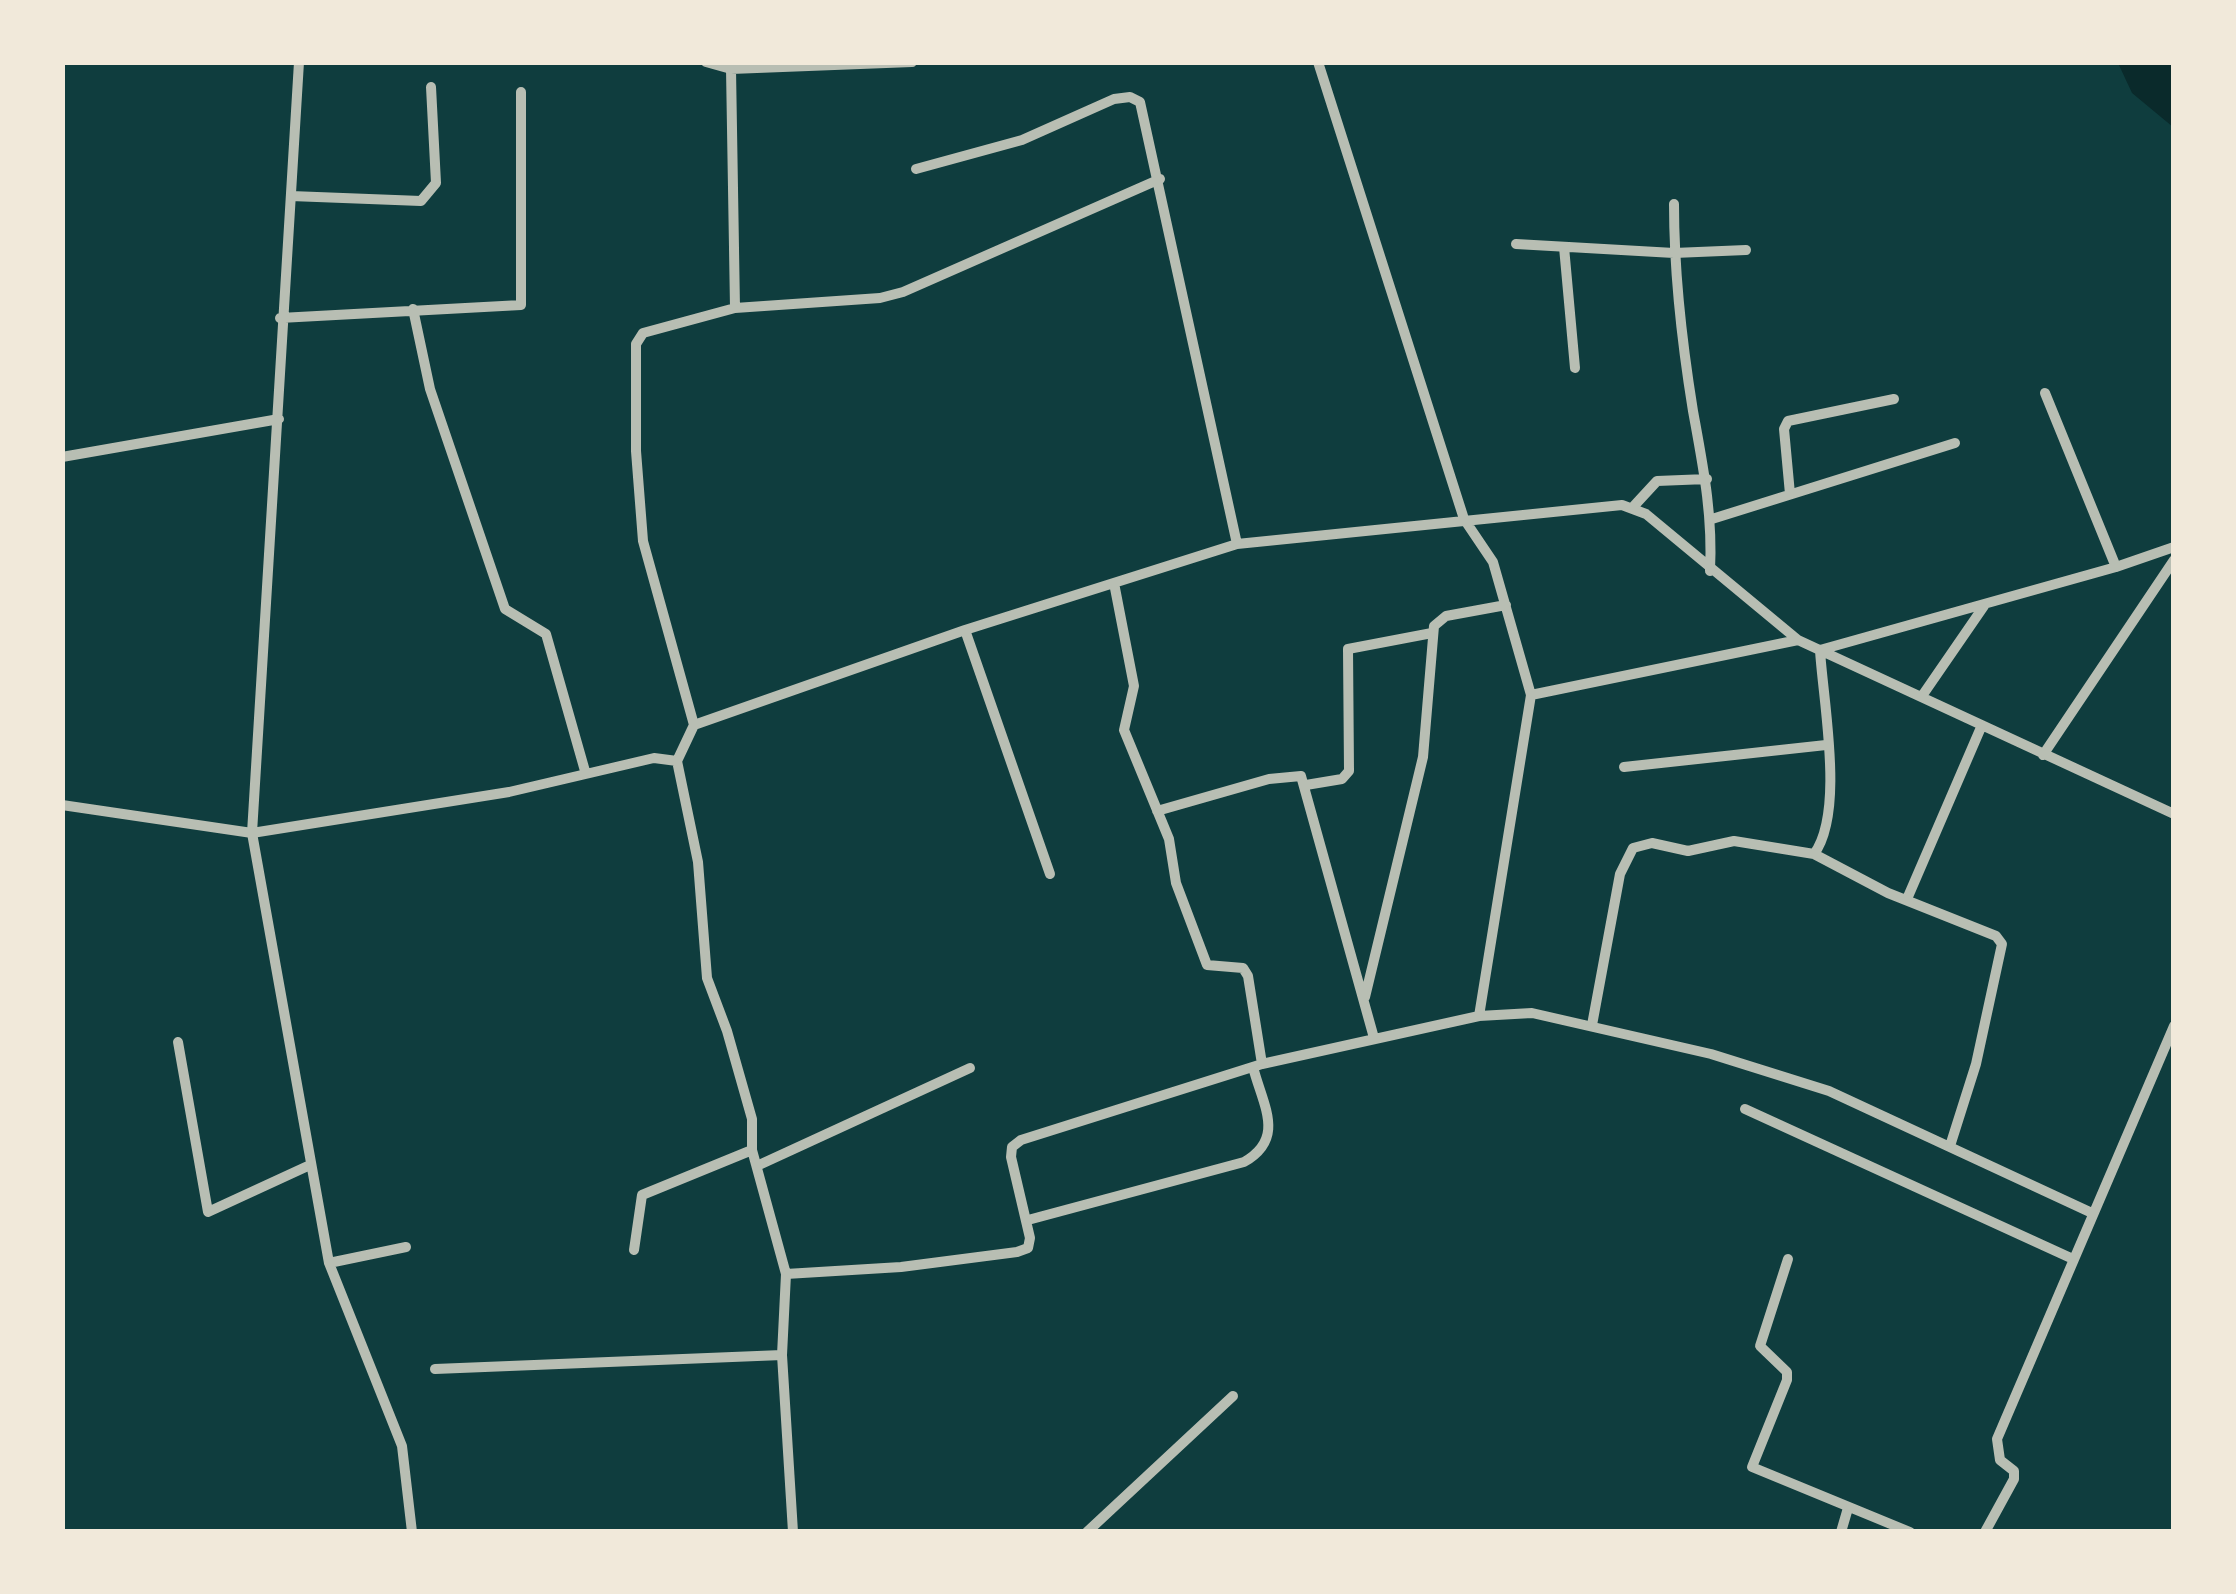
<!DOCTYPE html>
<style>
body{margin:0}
#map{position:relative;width:2236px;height:1594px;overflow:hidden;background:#0f3d3e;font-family:"Varela Round",sans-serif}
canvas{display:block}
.frame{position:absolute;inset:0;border:65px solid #f1e9da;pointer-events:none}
</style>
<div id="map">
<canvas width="2236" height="1594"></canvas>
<div class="frame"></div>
</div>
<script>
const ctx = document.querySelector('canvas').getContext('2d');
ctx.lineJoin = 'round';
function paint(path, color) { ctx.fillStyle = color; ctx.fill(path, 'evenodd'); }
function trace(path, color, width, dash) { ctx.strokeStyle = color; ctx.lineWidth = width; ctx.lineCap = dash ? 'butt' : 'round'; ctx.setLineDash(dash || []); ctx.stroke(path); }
paint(new Path2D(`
 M2118,63H2173V127L2132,93Z`), '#0a2a2b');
trace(new Path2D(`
 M299,62L252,833L329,1263L402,1446L412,1532
 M706,62L731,69L912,62
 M1318,62L1464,519L1493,562L1531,695L1479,1016
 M916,169L1022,140L1114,99L1130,97L1140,102L1237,544
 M291,196L421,201L436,183L431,87
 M1674,204C1674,274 1682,343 1693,411C1703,466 1713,515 1710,571
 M1516,244L1674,253L1746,250
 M1564,247L1575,368
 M735,308L880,298L903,292L1160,179
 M413,309L430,389L505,609L546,634L585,771
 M280,318L521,305V92
 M2045,393L2116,567
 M62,457L279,419
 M1790,494L1784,429L1788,421L1894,399
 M1633,507L1657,481L1707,479
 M1712,519L1955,443
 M1114,583L1134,686L1124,730L1169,839L1176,883L1207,965L1243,968L1248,976L1262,1064
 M965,630L1050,874
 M1531,695L1798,640
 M1922,696L1984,606
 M694,725L643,541L636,451V344L643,333L735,308L731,69
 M2043,755L2174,560
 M1624,767L1826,745
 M1306,785L1342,779L1349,771L1348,649L1432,633
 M62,805L252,833L509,792L654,758L677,761
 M1157,811L1269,779L1301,776L1374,1038
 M1907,899L1982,725
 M1365,997L1423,757L1434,626L1446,616L1506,605
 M1592,1025L1620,874L1633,848L1652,843L1688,851L1734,841L1814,854
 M178,1042L208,1212L310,1165
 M1745,1109L2073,1259
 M1950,1146L1976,1064L2002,944L1996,936L1888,893L1814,854C1845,812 1823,702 1820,650L2116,567L2174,547
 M759,1165L970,1068
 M1028,1220L1244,1162C1286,1138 1263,1106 1253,1067
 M634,1250L642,1195L752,1150
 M1788,1259L1760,1346L1787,1372V1380L1752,1467L1910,1532
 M329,1263L406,1247
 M786,1274L901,1267L1017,1252L1028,1248L1030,1238L1011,1157L1012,1147L1021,1140L1262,1064L1479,1016L1532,1013L1711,1054L1829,1091L2092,1213
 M435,1369L782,1355
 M793,1532L782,1355L786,1274L752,1150V1119L727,1031L707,978L698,862L677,761L694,725L965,630L1237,544L1622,505L1646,514L1798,640L2174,814
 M1087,1532L1233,1396
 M1841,1532L1848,1508
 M1985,1532L2014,1479V1471L2000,1460L1997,1439L2174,1026`), '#b8beb3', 10);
</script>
